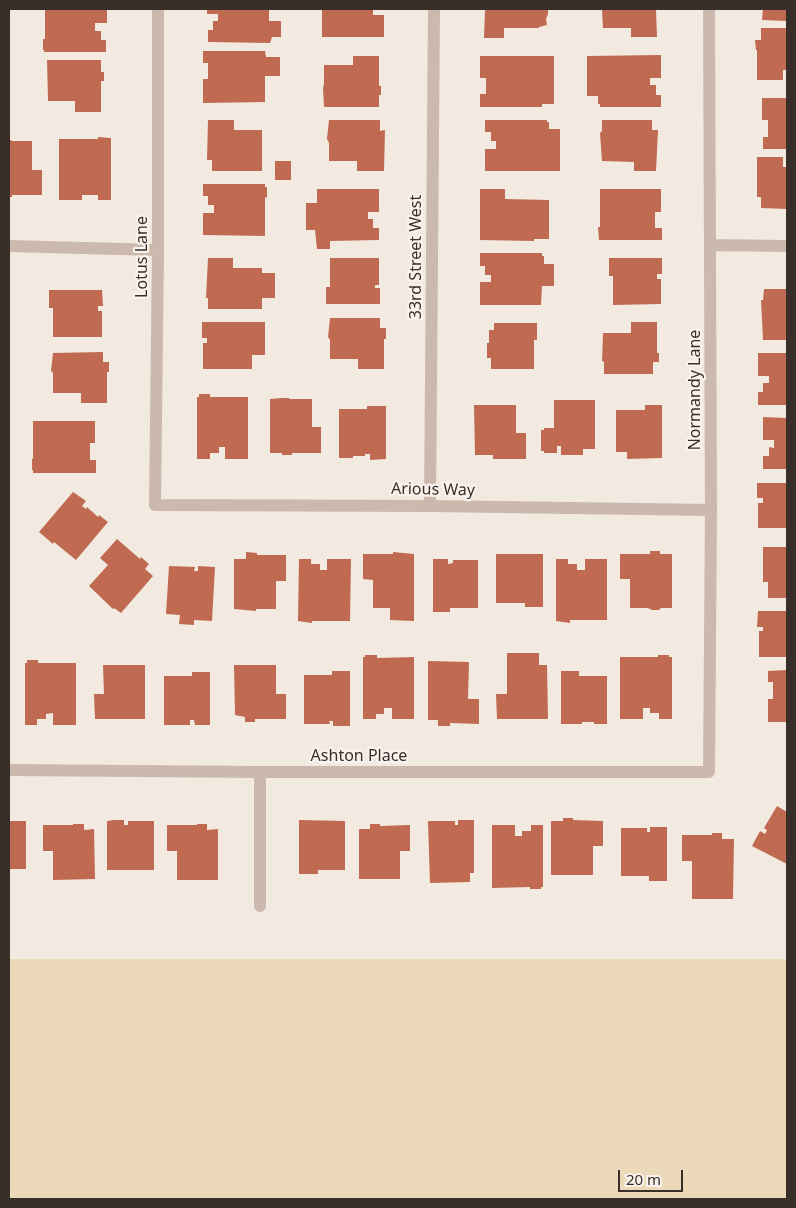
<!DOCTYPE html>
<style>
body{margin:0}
#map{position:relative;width:796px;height:1208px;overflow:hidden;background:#f2e9e0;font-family:"Noto Sans",sans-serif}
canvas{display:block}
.frame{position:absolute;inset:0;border:10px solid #382f2b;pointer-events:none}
.scale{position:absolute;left:618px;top:1170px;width:65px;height:22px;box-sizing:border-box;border:2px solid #382f2b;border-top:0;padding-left:6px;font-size:15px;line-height:18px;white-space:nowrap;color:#382f2b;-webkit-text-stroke:4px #faf3ed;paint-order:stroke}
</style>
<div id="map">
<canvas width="796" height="1208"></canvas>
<div class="frame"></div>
<div class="scale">20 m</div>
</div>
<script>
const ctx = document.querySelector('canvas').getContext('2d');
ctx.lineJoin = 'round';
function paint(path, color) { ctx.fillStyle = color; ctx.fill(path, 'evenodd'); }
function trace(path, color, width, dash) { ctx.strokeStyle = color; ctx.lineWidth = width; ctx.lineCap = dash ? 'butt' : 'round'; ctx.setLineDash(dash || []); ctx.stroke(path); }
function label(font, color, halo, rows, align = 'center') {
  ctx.font = font + ' "Noto Sans",sans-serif'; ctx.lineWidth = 4.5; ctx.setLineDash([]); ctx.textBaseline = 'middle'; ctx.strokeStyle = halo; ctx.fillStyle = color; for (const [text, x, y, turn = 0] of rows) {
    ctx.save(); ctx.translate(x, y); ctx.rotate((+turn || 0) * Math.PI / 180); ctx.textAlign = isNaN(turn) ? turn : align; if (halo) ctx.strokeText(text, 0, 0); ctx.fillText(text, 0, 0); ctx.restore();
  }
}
paint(new Path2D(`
 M9,959H787V1199H9Z`), '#ebd9b9');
paint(new Path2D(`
 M45,9H107V23H95V31H101V40H106V52H44V50H43V39H45Z
 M207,9H269V21H281V37H272L270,43L208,42V30H213V21H218V14H207Z
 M322,9H373V15H384V37H322Z
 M485,9H548V14L546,19L547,25L539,27V28H504V38H484Z
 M602,9H656L657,37H631V28H603Z
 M763,9H787V21L762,20Z
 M761,28H787V70H783V80H757V50H756L755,40H761Z
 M203,51H265L266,57H280V76H265V102L203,103V79H208V63H203Z
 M661,55V78H650V85H656V95H661V107H600V104H598V96H587V56Z
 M353,56H379V86H381V95H379V107H324L323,88L324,84V65H353Z
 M480,56H554V104H542V107H480V94H486V78H480Z
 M47,60H101V72H104V81H101V112H75V101H48Z
 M762,98H787V149H763V137H768V120H762Z
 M208,120H234V130H262V171H212V160H207Z
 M329,120H380V131L385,130L384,171H357V161H329V143L327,139Z
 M485,120H547V122H549V129H560V171H485V149H496V141H491V132H485Z
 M602,120H652V130H658L656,171H634V162L602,161L600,133L602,131Z
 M98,137L111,138V200H98V195H82V200H59V139H98Z
 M9,139L12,141H32V170H42V195H12V197H9Z
 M757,157H783V167H787V209L761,208V197H757Z
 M275,161H291V180H275Z
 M203,184H265V187H267V198L265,197V236L203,235V213H214V205H208V196H203Z
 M317,189H379V212H368V219H373V228H379V240L330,241V249H317L315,230H306V203H317Z
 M480,189H505V199L549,200V239H534V241L480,240Z
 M600,189H661V212H655V228H662V240H599L598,227H600Z
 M480,253H542V256H544V264H554V286H542L541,305H480V282H491V275H485V266H480Z
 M208,258H233V268H262V273H275V298H262V309H208V298H206Z
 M330,258H379V285H375V288H380V304H326V287H330Z
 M609,258H662V274H657V279H661V304L613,305V276H609Z
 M764,289H787V340H763L761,300H763Z
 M49,290H102L103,306H98V311H102V337H53V308H49Z
 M330,318H380V328H386V339H384V369H358V359H330V340L328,337Z
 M202,322H265V355H252V369H203V343H207V338H202Z
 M631,322H657V353H659V362H653V374H604V362L602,361L603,333H631Z
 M494,323H537V340H534V369H491V358H487V343H489V330H494Z
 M103,352V362H109V372H107V403H81V393H53V373L51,371L53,353Z
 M758,353H787V405H758V392H763V383H769V376H758Z
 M199,394H210V397H248V459H225V447H219V453H210V459H197V397H199Z
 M282,398H289L290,399H312V427H321V453H292V455H282V453H270V399Z
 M554,400H595V449H583V455H561V446H557V453H544V451H541V430H544V428H554Z
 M474,405H516V433H526V459H493V455H475Z
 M645,405H662V458L627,459V452H616V410H645Z
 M367,406H386V459L370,460V454H365V456H353V458H339V409H367Z
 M763,417L787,418V469H763V456H769V447L774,448V440H763Z
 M33,421H95V443H90V460H96V473H33V470H32V459H33Z
 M757,483H787V528H758V503H763V498H757Z
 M73,492L86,501L82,506L86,509L87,507L98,517L99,515L108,522L76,560L54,542L53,544L39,532Z
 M117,539L140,559L141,557L149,564L145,569L153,576L121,613L114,608L113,609L89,586L108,565L100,558Z
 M763,547H787V598H768V582H763Z
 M650,551H660V554H672V608H661L659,610H652L648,608H630V579H620V554H650Z
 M246,552L257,553V555H286V581H276V609H256V611L234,609V559H246Z
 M393,552L414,554V621L390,620V608H373V580L363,579V554H393Z
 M496,554H543V607H525V603H496Z
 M299,559H311V564H320V570H327V559H351L350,621H312V623L298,621Z
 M433,559H448V564L453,563V560H478V608H450V612H433Z
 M556,559H568V564H577V570H585V559H607V620H570V623L556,621Z
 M169,566L195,567L194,571H198V566L215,567L212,621L194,620V625L179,624L180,615L166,614Z
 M758,611H787V657H759V631H763V627H757Z
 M507,653H539V665H547L548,719H497L496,694H507Z
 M365,655H377V658L414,657V719H392V708H384V714H376V719H363V657H365Z
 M658,655H669V657H672V719H659V713H650V708H643V719H620V657H658Z
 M27,660H38V663H76V725H53V713L46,714V719H37V725H25V663H27Z
 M428,661L469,662L468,699H479V724L450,723V726H438V720H428Z
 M103,665H145V719H95L94,694H104Z
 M234,665H276V694H286V719H255V722H245V717L235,715Z
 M787,670V722H768V699H773V682H768V671Z
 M332,671H350V726H333V721H329L330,724H304V675H332Z
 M561,671H579V676H607V724H594V722H582V724H561Z
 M192,672H210V725H195L194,720H190V725H164V676H192Z
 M777,806L787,812V864L752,846L760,831L765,834L767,830L764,828Z
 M563,818H573V820L603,821V846H593V875H551V821H563Z
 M114,820H124V825H128V821H154V870H107V821Z
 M299,820L345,821V870H318V874H299Z
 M458,820H474V873H470V882L430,883L428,821H455V825H458Z
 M9,821H26V869H9Z
 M73,824H84V830L94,829L95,879L53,880V851H43V825H73Z
 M197,824H207V830L218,829V880H177V851H167V825H197Z
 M370,824H380V826L410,825V851H400V879H359V829H370Z
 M492,825H515V836H522V831H531V825H543V887H541V889H530V887L492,888Z
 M650,827H667V881H649V876H621V828H647V832H650Z
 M712,833H722V839H734L733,899H692V861H682V835H712Z`), '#c06a51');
trace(new Path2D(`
 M158,9V250L155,505L430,506L711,510
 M711,245L787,246
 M9,246L158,250
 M430,506L434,9
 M9,770L260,772H709L711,510L709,9
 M260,772V906`), '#cab9ac', 12);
label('16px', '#382f2b', '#faf3ed', [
 ["Lotus Lane",142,257,-90],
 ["33rd Street West",416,257,-90],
 ["Normandy Lane",695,390,-90],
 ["Arious Way",433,490,1],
 ["Ashton Place",359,756]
]);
</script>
